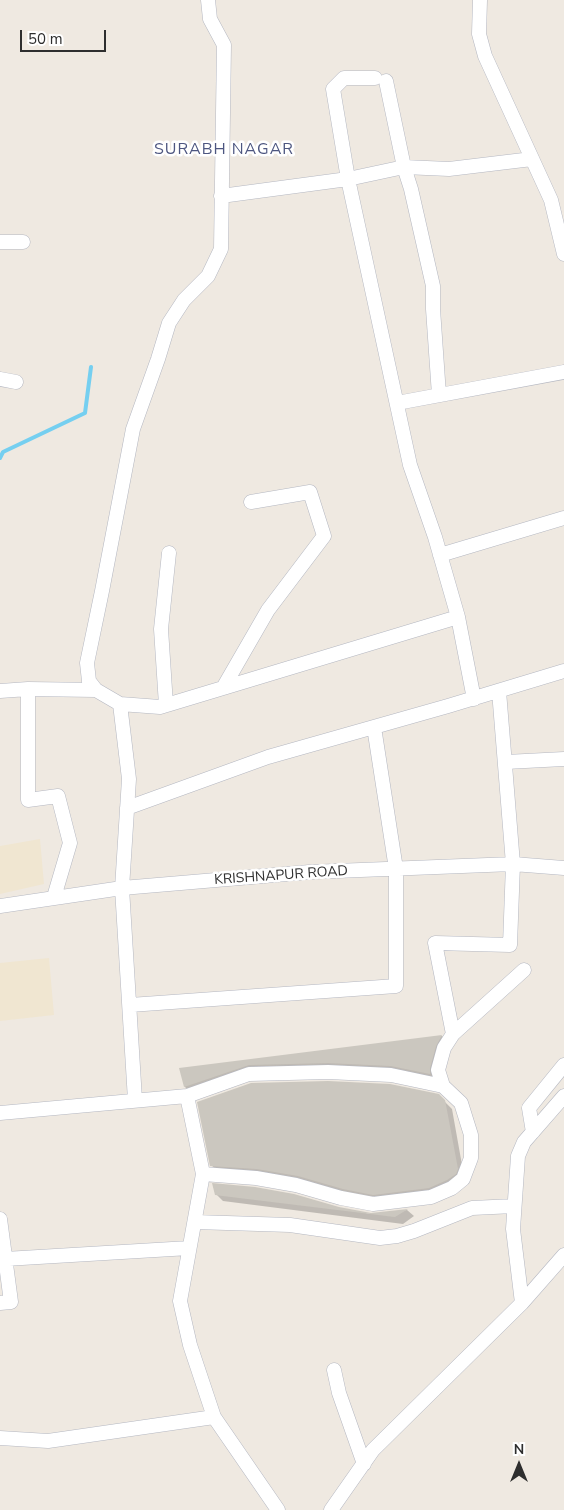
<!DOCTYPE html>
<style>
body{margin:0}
#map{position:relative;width:564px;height:1510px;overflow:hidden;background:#efe9e1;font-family:"Nunito Sans",sans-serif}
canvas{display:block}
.north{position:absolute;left:494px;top:1440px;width:50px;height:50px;-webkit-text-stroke:4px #fff;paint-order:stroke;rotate:0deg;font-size:14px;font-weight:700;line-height:20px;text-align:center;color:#2e2e2e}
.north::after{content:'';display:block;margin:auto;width:18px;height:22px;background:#2e2e2e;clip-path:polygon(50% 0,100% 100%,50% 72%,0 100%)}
.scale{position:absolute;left:20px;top:30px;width:86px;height:22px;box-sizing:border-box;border:2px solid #2e2e2e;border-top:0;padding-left:6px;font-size:15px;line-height:18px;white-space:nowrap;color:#2e2e2e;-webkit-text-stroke:4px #fff;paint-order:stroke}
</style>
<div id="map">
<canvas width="564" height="1510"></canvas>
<div class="north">N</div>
<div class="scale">50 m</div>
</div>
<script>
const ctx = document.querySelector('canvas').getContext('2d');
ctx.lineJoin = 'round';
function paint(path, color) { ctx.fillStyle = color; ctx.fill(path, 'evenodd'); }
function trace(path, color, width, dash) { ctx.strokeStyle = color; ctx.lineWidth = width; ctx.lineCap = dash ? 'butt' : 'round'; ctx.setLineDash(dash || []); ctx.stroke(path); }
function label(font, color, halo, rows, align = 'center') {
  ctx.font = font + ' "Nunito Sans",sans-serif'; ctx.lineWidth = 5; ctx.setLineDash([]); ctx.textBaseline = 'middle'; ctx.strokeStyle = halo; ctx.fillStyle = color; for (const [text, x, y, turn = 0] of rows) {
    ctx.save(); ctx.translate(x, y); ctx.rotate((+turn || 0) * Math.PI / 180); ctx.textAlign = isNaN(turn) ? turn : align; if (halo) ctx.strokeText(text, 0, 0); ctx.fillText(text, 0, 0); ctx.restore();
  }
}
paint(new Path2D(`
 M40,839L44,884L0,894V846Z
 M49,958L54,1015L0,1021V963Z`), '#f0e6d1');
paint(new Path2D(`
 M442,1036L448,1043L437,1081L256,1072L192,1094L185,1087L180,1069Z
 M438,1095L452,1109L464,1176L455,1187L381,1202L219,1172L211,1165Z
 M216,1194L339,1208L371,1214L407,1210L414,1216L403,1224L223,1201Z`), '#0003');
trace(new Path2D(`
 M0,458L3,452L85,413L91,367`), '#75cff0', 4);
paint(new Path2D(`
 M442,1035L436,1046L430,1068V1074L391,1066L328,1063L249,1065L184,1087L179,1068Z
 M328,1081L390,1084L439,1094L445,1100L458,1169L456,1174L447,1180L429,1188L373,1195L343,1189L298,1176L257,1169L210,1166L197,1102L251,1083Z
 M212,1183L255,1187L294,1194L339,1207L371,1213L408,1209L395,1217L215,1195Z`), '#cbc7bf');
const minor = new Path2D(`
 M208,0L210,19L224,45L221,249L208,276L184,300L169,323L158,359L133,429L102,591L87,663L89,681L96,690L120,704L160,707L223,688L268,610L324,536L310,492L251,502
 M480,0L479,34L485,56L551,200L564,254
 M375,78H344L333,89L348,179L410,465L435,537L458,617L474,699
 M386,81L404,167L411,189L433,286V309L439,395
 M221,196L348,179L404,167L449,169L532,159
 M0,242H23
 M0,379L16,382
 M397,403L564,372
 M440,555L564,518
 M223,688L458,617
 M28,689V800L58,796L70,843L54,897
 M0,691L28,689L96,690
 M120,704L129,779L122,888L135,1100
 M166,705L161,629L169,553
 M506,762L564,759
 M127,808L268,757L448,706L564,671
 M0,906L122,888L310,872L513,864L564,868
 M130,1005L396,986V869L374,727
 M453,1034L524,970
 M187,1096L203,1174L180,1301L190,1345L214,1417L278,1510
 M0,1113L187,1096L249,1074L328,1072L391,1075L443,1086
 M533,1132L529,1108L564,1065
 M203,1174L256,1178L296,1185L341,1198L373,1204L431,1197L452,1188L463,1179L471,1158V1135L461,1103L443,1086L438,1070L444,1048L453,1034L435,943L510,945L513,864L499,691
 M0,1219L11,1302L0,1303
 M195,1222L290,1225L380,1238L397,1236L414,1231L472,1208L514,1206
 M5,1259L189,1248
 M522,1303L513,1229L518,1156L524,1142L564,1096
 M334,1370L339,1393L364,1464
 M0,1438L48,1441L214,1417
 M331,1510L373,1450L522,1303L564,1255`);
trace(minor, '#b4b7c1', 15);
trace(minor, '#fff', 14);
label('14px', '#2e2e2e', '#fff', [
 ["KRISHNAPUR ROAD",281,876,-4]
]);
ctx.letterSpacing = '1px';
label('16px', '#4d5680', '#fff', [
 ["SURABH NAGAR",224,150]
]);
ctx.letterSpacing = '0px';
</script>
